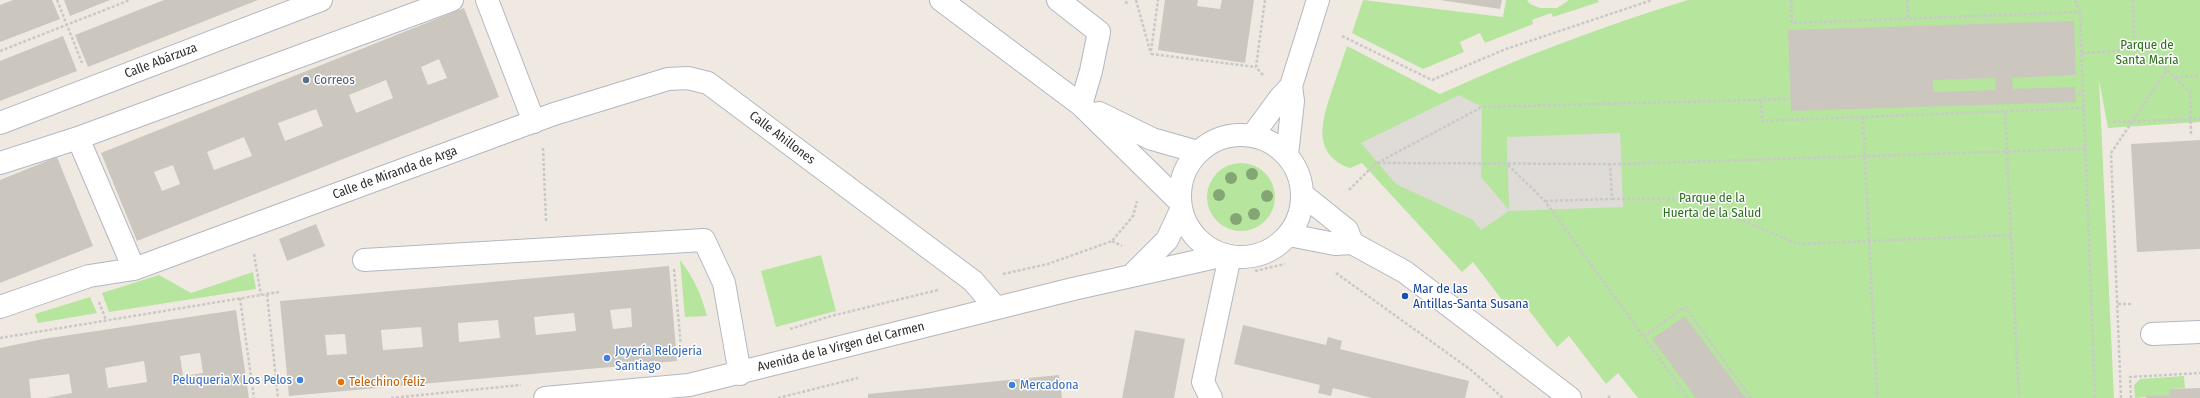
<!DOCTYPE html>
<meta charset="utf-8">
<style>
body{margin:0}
canvas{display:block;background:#efe9e1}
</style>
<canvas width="2200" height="398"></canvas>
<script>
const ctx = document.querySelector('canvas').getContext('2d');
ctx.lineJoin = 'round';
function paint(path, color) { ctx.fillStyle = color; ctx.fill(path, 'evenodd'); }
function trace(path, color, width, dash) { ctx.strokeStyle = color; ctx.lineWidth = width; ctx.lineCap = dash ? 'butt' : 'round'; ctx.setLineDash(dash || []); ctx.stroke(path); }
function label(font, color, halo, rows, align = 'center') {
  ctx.font = font + ' "Fira Sans Condensed",sans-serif'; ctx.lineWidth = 3; ctx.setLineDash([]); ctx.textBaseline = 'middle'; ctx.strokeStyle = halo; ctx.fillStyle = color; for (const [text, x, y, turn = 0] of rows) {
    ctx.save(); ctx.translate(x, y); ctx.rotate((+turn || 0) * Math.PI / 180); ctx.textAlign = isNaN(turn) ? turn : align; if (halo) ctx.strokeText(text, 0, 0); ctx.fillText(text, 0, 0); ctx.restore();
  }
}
paint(new Path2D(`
 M1363,0L1503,17L1506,0H1527L1530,4L1540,8H1557L1569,0H1598L1599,2L1553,17L1551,13L1532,20L1533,24L1485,43L1480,33L1460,42L1464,52L1423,69L1352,33Z
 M1688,0H2200V122L2108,128L2099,80L2114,398H1638L1618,373L1606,384L1569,336L1557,347L1521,300L1509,309L1473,262L1462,272L1362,163L1350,168C1311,154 1322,121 1332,90C1337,76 1342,61 1347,46L1440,94C1521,57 1603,26 1688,0Z
 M1207 197a34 34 0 1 1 68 0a34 34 0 1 1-68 0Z
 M821,255L836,311L776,327L761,271Z
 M680,260C694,278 701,294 707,316L685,317Z
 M253,272L256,289L109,312L102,293L159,275L191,293Z
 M90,297L97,313L38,323L35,314Z
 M2184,376L2185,388L2170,389V395L2135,398L2134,385L2140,379Z`), '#b6e59e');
paint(new Path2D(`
 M1459,95L1482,107L1481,177L1509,210L1507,137L1620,133L1623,207L1509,211L1481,230L1473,220L1396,184L1361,143Z`), '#dfdcd8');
paint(new Path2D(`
 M13,0H52L60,19L0,42V5Z
 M64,0H110L70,16Z
 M164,0H258L88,67L75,35Z
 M1165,0H1198L1197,6L1220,9L1222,0H1254L1245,63L1158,50Z
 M1440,0H1502L1500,9Z
 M464,8L499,97L137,241L101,153ZM439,59L447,78L428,85L421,67ZM386,80L393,98L356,113L349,95ZM316,109L323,126L285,141L278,123ZM244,137L252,156L214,170L207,152ZM173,165L180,184L162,191L154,172Z
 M2074,21L2076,75L2012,78L2013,89L2075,87L2076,102L1791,111L1788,30ZM1995,78L1996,90L1933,92V80Z
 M63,36L77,71L0,101V61Z
 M2200,140V249L2137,252L2131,144Z
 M57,157L93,246L0,283V180Z
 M316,224L325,246L287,261L279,239Z
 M669,266L677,361L289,396L280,301ZM631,308L632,327L613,329L610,310ZM574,313L576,331L536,335L534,317ZM498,320L500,338L459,342L458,323ZM421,327L423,347L383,350L381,330ZM345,334L347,354L327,355L325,335Z
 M236,310L249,398H46L72,393L69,374L29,379L31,398H0V348L43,339ZM200,353L203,373L183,376L180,356ZM144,361L147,382L108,388L105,368Z
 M1685,316L1746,398H1696L1652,339Z
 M1243,325L1326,345L1328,337L1342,341L1340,349L1469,381L1465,398H1372L1333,388L1331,396L1318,393L1320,385L1234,364Z
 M1135,330L1185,339L1174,398H1122Z
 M1059,375L1062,398H868V394Z
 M2200,388V398H2146V396L2170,395V389Z`), '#cbc7bf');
const minor = new Path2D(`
 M487,0L534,122
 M941,0L1081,105L1180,202
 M1058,0L1099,32L1091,71L1081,105
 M1099,113L1152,139L1198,152
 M0,123L321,0
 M1180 196a61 61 0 1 1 122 0a61 61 0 1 1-122 0Z
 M1252,136L1280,98L1291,86
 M78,138L134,269
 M1287,155L1293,101L1291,86L1318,0
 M0,163L78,138L452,0
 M1302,194L1347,230L1352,243
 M1289,235L1335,244L1352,243L1405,272L1570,398
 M364,260L704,240L724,283L740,374
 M1133,274L1167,240L1181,210
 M0,307L89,276L134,269L554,114L668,79L688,78L708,83L973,281L996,308
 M2152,334L2200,332
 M545,398L689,385L1073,289L1225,255
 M1211,398L1203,382L1230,256`);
trace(minor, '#b4b7c1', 24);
trace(new Path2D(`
 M57,0L82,63
 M1136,0L1151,54
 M1791,0L1792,23L2080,12
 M1907,0L1908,18
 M2075,0L2080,12L2095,398
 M2133,0L2134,39L2190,92L2191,136
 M1126,4L1127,0
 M1342,36L1432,80L1506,49L1652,0
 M0,51L130,0
 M1151,51L1158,0
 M2082,53L2144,49
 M1151,54L1256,67
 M1263,75L1256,67L1265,0
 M2175,77L2200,76
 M2078,94H2083
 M1761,100L1762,121L2084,108
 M2005,112L2019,398
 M1863,117L1877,398
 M2113,122L2200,119
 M543,148L546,221
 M1377,163L1482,107L1789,99
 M1508,165L1545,201L1688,398
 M1349,190L1376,163L1621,164L2085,149
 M1612,199H1691L1798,244L2011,235
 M1545,201L1612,199L1610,164
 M1112,241L1122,246
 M254,254L261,295
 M674,269L682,358
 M1255,271L1285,264
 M1336,273L1471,370L1503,398
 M1003,274L1048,264L1112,241L1133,216L1137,201
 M267,294L278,398
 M240,298L254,398
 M99,302L106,320
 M2118,304H2132
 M790,329L831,316L938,290
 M1644,336L1685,307L1751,398
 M0,338L279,292
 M1608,396L1610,398
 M391,398L521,385
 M778,398L858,378
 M2121,398L2111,153L2167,70
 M2131,398L2130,377L2200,373`), '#c9c9c9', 2.5, [3, 2]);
trace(minor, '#fff', 22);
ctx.fillStyle = '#84a574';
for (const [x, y] of [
 [1252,174],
 [1231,178],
 [1219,195],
 [1267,196],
 [1254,214],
 [1236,219]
]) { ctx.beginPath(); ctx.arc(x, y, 6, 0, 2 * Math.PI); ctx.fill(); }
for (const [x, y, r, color] of [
 [306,80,4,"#5c6f8a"],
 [1405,296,4,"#1a4fb4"],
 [607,358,4,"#3f7fe0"],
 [300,380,4,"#3f7fe0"],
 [341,382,4,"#e8710a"],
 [1012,385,4,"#3f7fe0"]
]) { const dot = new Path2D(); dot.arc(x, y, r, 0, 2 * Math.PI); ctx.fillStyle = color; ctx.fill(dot); trace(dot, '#fff', 1.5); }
label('13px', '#2c6e1b', '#fff', [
 ["Parque de",2147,45],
 ["Santa María",2147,60],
 ["Parque de la",1712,198],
 ["Huerta de la Salud",1712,213]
]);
label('13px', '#2e2e2e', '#fff', [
 ["Calle Abárzuza",161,61,-21],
 ["Calle Ahillones",782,138,37],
 ["Calle de Miranda de Arga",395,173,-20],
 ["Avenida de la Virgen del Carmen",841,347,-14]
]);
label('13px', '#4e5e75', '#fff', [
 ["Correos",314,80]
], 'left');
label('13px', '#164399', '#fff', [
 ["Mar de las",1413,289],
 ["Antillas-Santa Susana",1413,304]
], 'left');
label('13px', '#366cbe', '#fff', [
 ["Joyería Relojería",615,351],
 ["Santiago",615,366],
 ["Peluqueria X Los Pelos",292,380,"right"],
 ["Mercadona",1020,385]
], 'left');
label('13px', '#c56008', '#fff', [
 ["Telechino feliz",349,382]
], 'left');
</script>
